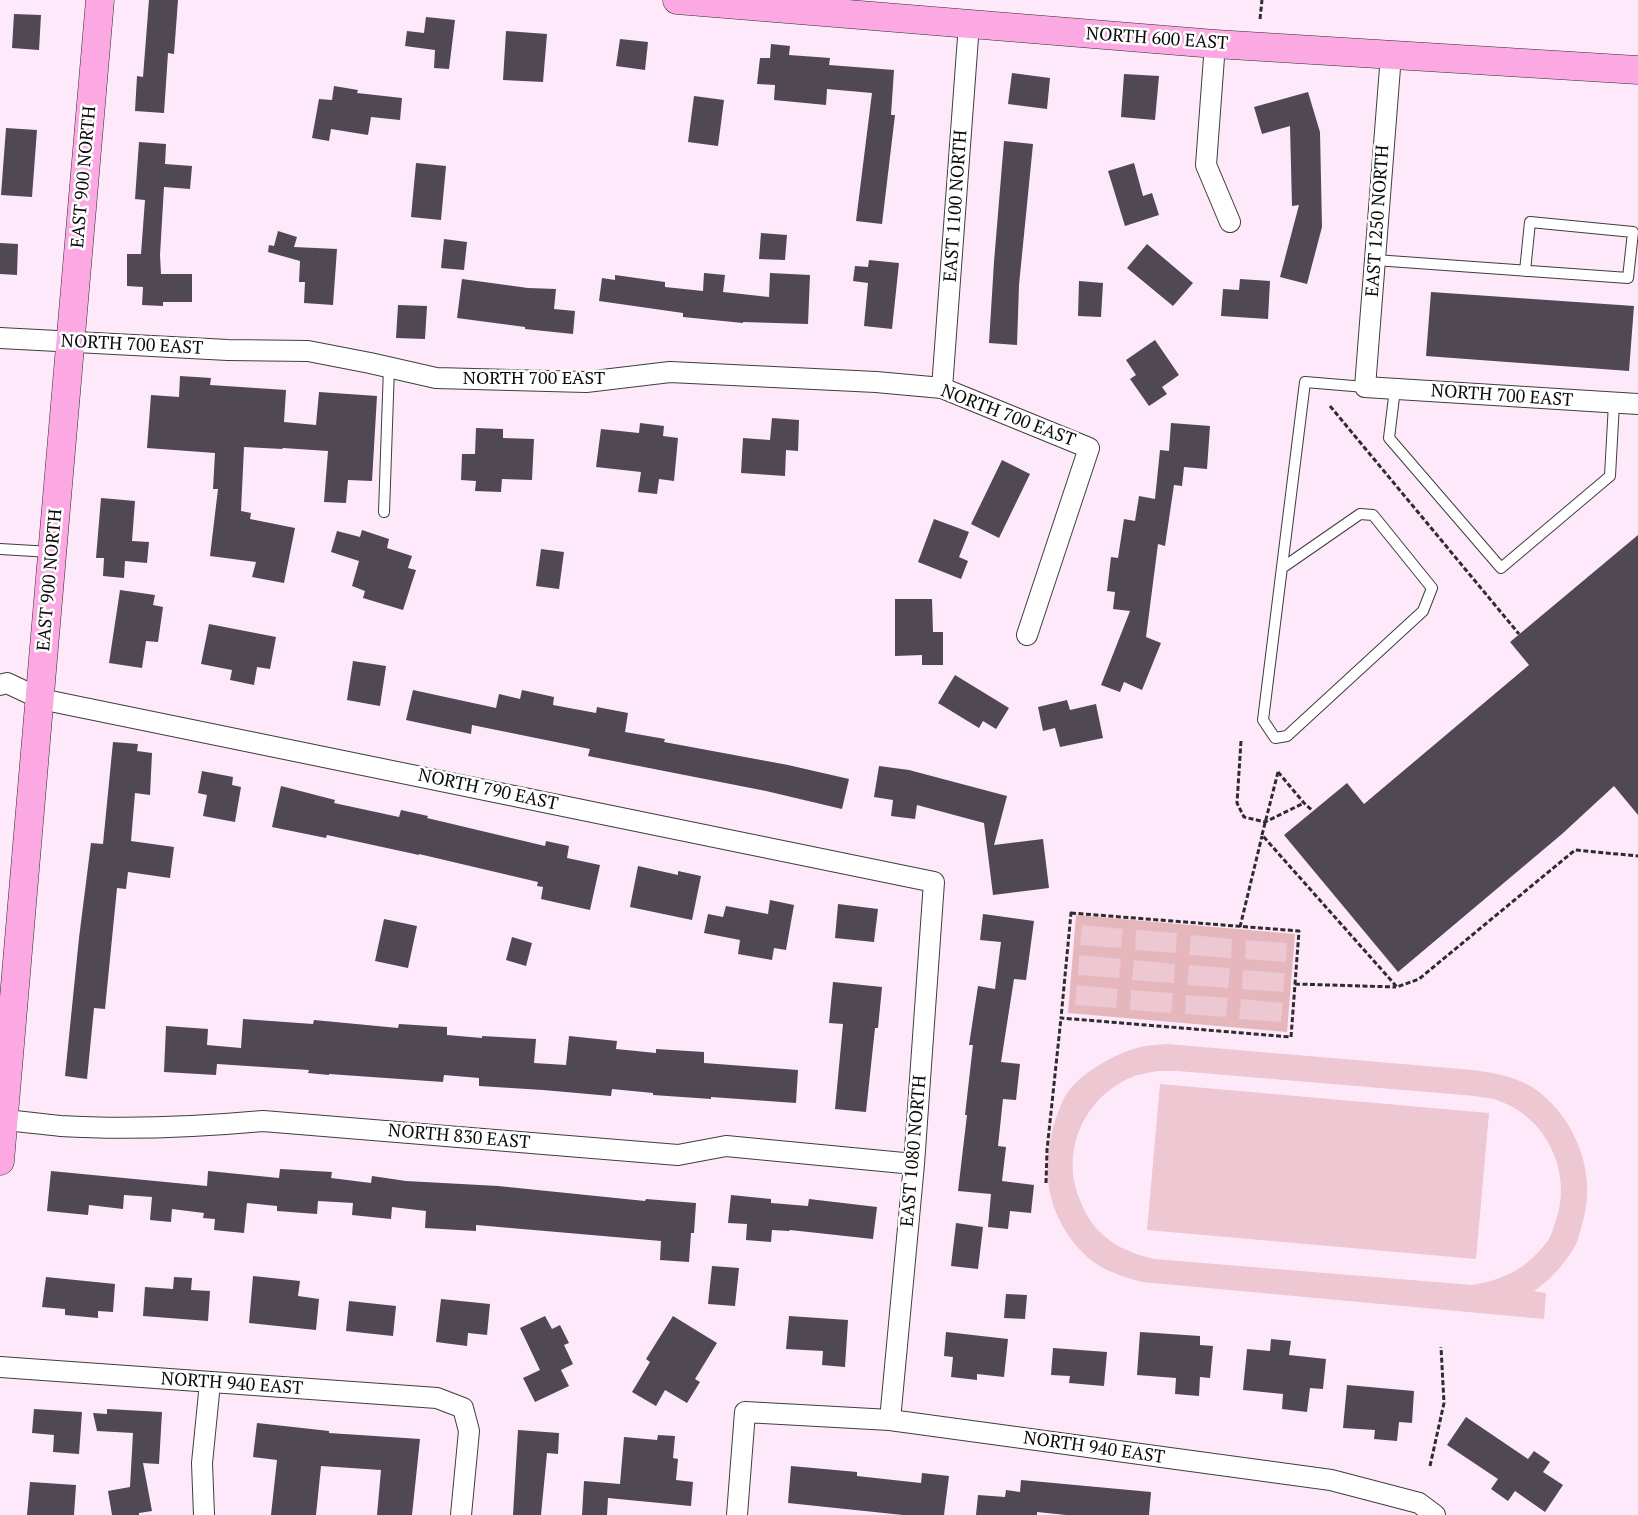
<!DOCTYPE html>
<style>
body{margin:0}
canvas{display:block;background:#fee9fa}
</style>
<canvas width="1638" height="1515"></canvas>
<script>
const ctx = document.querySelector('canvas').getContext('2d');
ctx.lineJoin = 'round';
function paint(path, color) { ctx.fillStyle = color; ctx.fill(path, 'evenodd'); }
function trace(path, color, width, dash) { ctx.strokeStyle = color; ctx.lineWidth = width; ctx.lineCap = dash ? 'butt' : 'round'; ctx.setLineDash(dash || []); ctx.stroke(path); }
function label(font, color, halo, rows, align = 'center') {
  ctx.font = font + ' "PT Serif",serif'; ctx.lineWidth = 5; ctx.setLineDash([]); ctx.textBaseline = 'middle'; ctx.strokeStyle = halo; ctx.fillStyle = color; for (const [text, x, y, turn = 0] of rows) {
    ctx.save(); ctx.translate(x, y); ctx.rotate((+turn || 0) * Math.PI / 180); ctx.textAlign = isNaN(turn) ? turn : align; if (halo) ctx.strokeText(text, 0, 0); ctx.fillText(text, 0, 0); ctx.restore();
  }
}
paint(new Path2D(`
 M1076,915L1295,934L1287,1032L1068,1013Z`), '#e5b6bc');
paint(new Path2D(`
 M1082,925L1123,929L1121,948L1080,945Z
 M1136,930L1177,933L1176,953L1135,950Z
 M1191,935L1232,939L1231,958L1189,955Z
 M1246,940L1287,943L1286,962L1245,959Z
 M1079,955L1121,959L1119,978L1078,975Z
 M1134,960L1175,964L1174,983L1132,980Z
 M1189,965L1230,968L1228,988L1187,985Z
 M1243,970L1285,973L1283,992L1242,989Z
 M1077,985L1118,989L1116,1008L1075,1005Z
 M1131,990L1173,993L1171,1013L1130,1010Z
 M1186,995L1228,998L1226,1017L1185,1014Z
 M1241,999L1283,1003L1281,1022L1239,1019Z
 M1167,1044L1473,1070C1495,1073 1519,1077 1538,1091C1579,1123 1598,1179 1581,1228C1579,1234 1578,1241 1575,1246C1565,1264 1550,1280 1534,1291L1546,1293L1544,1319L1142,1282C1120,1276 1098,1269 1082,1252C1048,1216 1040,1172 1054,1125C1057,1115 1061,1102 1067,1093C1083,1071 1115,1054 1140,1047C1149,1045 1158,1045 1167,1044ZM1157,1071H1178L1475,1096C1484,1098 1494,1098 1502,1102C1550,1121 1574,1178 1554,1226C1552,1232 1550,1239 1546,1243C1526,1269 1503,1280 1472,1285L1154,1259C1139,1255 1125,1251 1112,1242C1097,1232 1086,1217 1080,1200C1060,1152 1083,1098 1132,1077C1139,1074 1149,1073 1157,1071Z
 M1160,1084L1489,1113L1476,1259L1147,1230Z`), '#edc7d1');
paint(new Path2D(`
 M149,0H178L174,54L168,53L164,113L135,111L137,76L143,77Z
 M14,14L41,15L39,50L12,48Z
 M426,17L455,20L449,69L434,68L435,50L405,46L407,31L424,33Z
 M506,31L547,34L543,82L503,80Z
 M620,39L648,42L645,70L616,66Z
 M771,44L790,46L789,55L830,58L829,65L894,70L891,115H895L882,224L856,221L872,93L827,89L826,105L774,100L775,85L757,84L760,58H770Z
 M1012,73L1050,78L1047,109L1008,104Z
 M1124,74L1159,76L1155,120L1121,117Z
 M334,86L358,90L357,93L402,98L400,120L371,117L368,135L331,129L329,141L312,138L319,99L332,100Z
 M1308,92L1320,132L1322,227L1307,284L1280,277L1299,205L1292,206L1290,126L1262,134L1254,107Z
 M694,96L724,100L718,146L688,142Z
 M6,128L37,130L32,197L1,195Z
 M1004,141L1033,144L1019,285L1017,345L989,343L994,262Z
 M139,142L166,144L165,164L192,166L190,189L164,187L160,255L161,274H192V302H163V306L142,305L143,287L127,286V254H141L145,200L135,199Z
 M416,163L446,166L441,220L411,217Z
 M1134,163L1143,196L1152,193L1159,215L1125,226L1108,171Z
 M278,231L297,237L294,247L337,249L333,305L304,303L305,282H299L300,261L268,252L269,245L274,246Z
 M761,233L787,235L785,260L759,259Z
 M444,239L467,242L464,270L441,268Z
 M0,243L18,244L17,275L0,274Z
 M1147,244L1193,283L1173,306L1127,268Z
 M869,260L899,263L892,329L864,326L868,283L853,281L855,266L868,267Z
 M704,273L725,275L723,292L769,297L770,273L810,275L808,324L743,322V323L683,317V313L599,301L602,278L615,280V275L665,282V287L703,291Z
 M462,279L528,288L556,289L554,309L575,311L573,334L525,329V327L457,318Z
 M1240,279L1270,281L1268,319L1221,316L1223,289L1239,290Z
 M1079,281L1103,283L1101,317L1078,316Z
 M1431,292L1634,306L1629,371L1426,356Z
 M398,305L427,306L425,339L396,338Z
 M1155,340L1179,375L1162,387L1167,394L1149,406L1130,379L1136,375L1126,360Z
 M180,376L211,378L210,385L286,390L284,422L316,425L319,392L377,396L372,481L348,480L346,503L324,502L328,451L283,448L282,449L244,447L241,511L251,513L250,519L295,528L284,583L252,577L256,562L210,556L218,489H213L215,453L147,448L151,395L179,397Z
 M772,418L799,420L798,451L786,450L785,476L741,473L743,438L770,440Z
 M640,423L664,426L663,436L678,438L674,481L659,479L657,494L638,492L641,472L596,467L601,429L639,433Z
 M1171,423L1210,426L1207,469L1184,467L1182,486L1174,485L1165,546L1158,544L1146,637L1161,643L1142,690L1124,682L1120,692L1101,685L1130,611L1113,609L1115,592L1107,591L1111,557L1118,558L1124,519L1135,521L1139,496L1155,499L1160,450L1169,451Z
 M476,428L503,429V438L534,439L532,480L502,479L501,492L475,491L476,481L461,480L462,454H475Z
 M1002,460L1030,474L999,538L971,524Z
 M101,498L135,501L132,541L149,542L147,563L125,561L124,578L103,576L104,558H96Z
 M934,519L969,532L959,557L968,561L961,579L918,562Z
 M362,530L389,539L387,548L412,556L408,568L416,570L403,610L363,598L365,591L352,586L359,561L331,552L337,531L360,537Z
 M1638,535V815L1614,786L1562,834L1398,972L1284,835L1347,783L1364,804L1529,665L1510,642Z
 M541,549L564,552L559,589L536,586Z
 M120,590L155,595L153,605L163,607L158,642L146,641L142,668L109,663Z
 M895,599H932L933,632H943V665H922V655L895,656Z
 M209,624L276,637L270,669L257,667L254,685L230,680L232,670L201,664Z
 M353,661L386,666L380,706L347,700Z
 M955,675L1009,708L996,729L983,721L979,728L938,703Z
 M413,690L496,708L499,694L520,699L522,690L554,697L553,705L596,713L597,707L628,713L625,732L665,739L664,742L788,765L849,779L842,809L766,791L588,756L590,749L472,725L471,734L406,720Z
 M1067,700L1070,710L1096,704L1103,738L1060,747L1055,728L1043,731L1038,707Z
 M113,742L138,744L137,751L152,753L150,795L135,793L131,841L174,847L170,878L128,872L126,889L117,888L105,1009L94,1008L87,1079L65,1076L79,938L91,843L103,844Z
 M879,766L909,770L1007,796L994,845L1043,839L1049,888L993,895L984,823L917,805L915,819L891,816L893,800L874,797Z
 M202,771L233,777L232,785L241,787L235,822L203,816L207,795L198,793Z
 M281,786L335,800L334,803L399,817L401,810L428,816L427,818L545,846L546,841L569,846L567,858L600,865L590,910L541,899L543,887L537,886L538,882L419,854V855L327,835L326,838L272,827Z
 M638,866L678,875V871L701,876L692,920L630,907Z
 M770,900L794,905L786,950L774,948L772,960L738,954L740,940L704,933L708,914L723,917L726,906L768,914Z
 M838,904L878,909L874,942L835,938Z
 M983,914L1034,921L1026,980L1014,979L1001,1062L1020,1064L1016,1100L1003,1099L998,1146L1006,1147L1002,1181L1034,1185L1031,1213L1010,1211L1008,1229L988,1227L991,1194L958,1191L967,1115H965L973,1045H969L978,986L995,989L1001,942L980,940Z
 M384,919L417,926L408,968L375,961Z
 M512,937L532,943L526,966L506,960Z
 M833,982L882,987L878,1028H875L866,1112L835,1109L843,1024L829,1023Z
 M243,1019L313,1024L314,1020L398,1028L399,1024L447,1027V1035L482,1038V1036L536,1039L534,1063L566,1065L569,1036L617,1041L616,1049L656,1053V1049L704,1052V1063L798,1070L796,1103L711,1097V1099L653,1095V1093L612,1089L611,1096L543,1090L479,1086V1078L444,1075L443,1082L329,1074V1075L308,1073L309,1070L217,1064L216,1075L164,1072L166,1026L208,1029L207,1045L241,1048Z
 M280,1169L332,1172L331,1178L371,1183L372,1176L406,1181L498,1186L645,1201L646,1199L696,1203L694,1233H691L689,1262L660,1260L661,1241L476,1225V1231L425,1228L426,1211L392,1207L391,1219L352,1215L353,1203L318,1201L317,1214L277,1211V1206L247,1203L244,1233L214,1230L215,1219L203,1218L204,1213L172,1209L171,1222L150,1220L152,1197L124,1195L123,1209L89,1205L88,1215L47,1211L51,1171L207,1186L208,1171L279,1178Z
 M731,1195L771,1199V1203L808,1206L809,1199L877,1207L873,1239L790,1230L789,1231L772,1230L771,1242L746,1240L747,1224L728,1223Z
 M956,1223L983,1227L978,1269L951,1266Z
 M712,1266L739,1268L735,1306L708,1304Z
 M253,1276L300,1281L298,1296L319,1299L316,1330L249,1323Z
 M46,1277L115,1284L113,1312L98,1311V1318L65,1315V1309L42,1307Z
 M174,1277L192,1278L191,1290L210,1291L208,1321L143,1316L145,1287L173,1289Z
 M1006,1294L1027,1295L1025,1319L1004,1318Z
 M441,1299L490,1304L487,1335L468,1333L467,1346L436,1342Z
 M349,1301L396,1306L393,1336L346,1331Z
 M545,1316L552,1329L560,1325L569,1343L564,1345L573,1364L561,1370L569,1386L535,1402L523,1378L540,1370L520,1328Z
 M673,1316L717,1343L695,1379L700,1382L687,1403L665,1390L656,1406L632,1392L650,1362L646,1359Z
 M789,1316L848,1320L845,1367L822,1365L823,1351L786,1349Z
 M946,1332L1008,1339L1004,1377L977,1374V1380L951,1377L953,1357L944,1356Z
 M1140,1332L1200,1336V1345L1213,1346L1210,1378L1200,1377L1199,1396L1175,1394L1176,1378L1137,1375Z
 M1271,1339L1291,1341L1289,1355L1326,1359L1323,1389L1310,1388L1307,1412L1282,1409L1283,1394L1243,1390L1247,1349L1270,1351Z
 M1053,1348L1107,1352L1104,1386L1069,1383L1070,1376L1051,1375Z
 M1347,1385L1414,1391L1412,1423L1399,1422L1397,1441L1374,1439L1375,1430L1343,1428Z
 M34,1409L82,1412L79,1454L53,1452L54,1435L32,1433Z
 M107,1409L162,1412L159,1464L143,1463L152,1511L139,1513V1515H112L108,1491L130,1487L133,1433L97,1431L93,1413L107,1414Z
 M1466,1417L1528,1459L1534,1451L1550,1462L1543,1472L1563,1485L1545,1512L1515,1491L1508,1501L1491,1489L1498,1479L1447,1445Z
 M257,1423L329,1431V1433L420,1439L412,1515H377L381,1470L321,1466L316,1515H271L277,1460L253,1457Z
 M518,1430L559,1433L558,1454L547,1453L541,1515H513Z
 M658,1435L675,1436L673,1458L678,1459L676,1480L693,1482L691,1506L608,1498L607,1515H582L584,1481L620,1484L624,1437L657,1440Z
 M791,1466L857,1472V1476L921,1483L922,1473L949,1476L944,1515H903L788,1503Z
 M1021,1480L1151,1492L1149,1515H1066L1037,1512V1515H976L978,1495L1005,1497L1006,1490L1020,1492Z
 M30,1482L76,1485L74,1515H27Z`), '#504852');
const lane = new Path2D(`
 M1375,260L1628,278L1633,232L1530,222L1525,271
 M1395,389L1389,438L1501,568L1610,476L1614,403
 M384,512L389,367
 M0,549L51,552
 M1282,568L1360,514L1373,515L1432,588L1423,611L1287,736L1275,738L1263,720L1305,382L1365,387`);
const street = new Path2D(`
 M1215,44L1206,165L1230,222
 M1391,55L1365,387L1638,404
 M0,338L228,350L308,351L370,363L436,378L586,382L670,372L876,382L942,388L1089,448L1027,635
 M942,388L969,24
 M0,685L7,683L41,699L65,704L934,882L914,1164L890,1420
 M0,1120C20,1121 41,1124 61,1126C128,1130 196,1127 263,1121L678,1155L726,1146L914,1164
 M0,1367L437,1398L463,1408L469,1431L461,1515
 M204,1515L202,1463L210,1383
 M737,1515L745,1412L890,1420L1331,1480L1419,1503L1435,1515`);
const secondary = new Path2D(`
 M677,0L1215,44L1638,70
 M0,1161C34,774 65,387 100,0`);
trace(lane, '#3e3e3e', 12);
trace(street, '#3e3e3e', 22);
trace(secondary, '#2d2d2d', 29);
trace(new Path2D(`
 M1260,19L1262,0
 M1330,406L1519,634
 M1241,741L1237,803L1244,817L1265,822L1304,803
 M1278,772L1262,835L1397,987L1419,979L1575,850L1638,856
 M1278,772L1304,803L1313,811
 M1071,913L1299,931L1291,1037L1061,1018Z
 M1240,927L1262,836
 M1295,984L1396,987
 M1046,1183L1047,1150L1061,1018
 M1430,1466L1444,1403L1441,1347`), '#2d2d2d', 3, [5, 2.5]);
trace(lane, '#fff', 10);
trace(street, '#fff', 20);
trace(secondary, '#fba8e3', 28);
label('18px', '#0b0b0b', '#fff', [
 ["NORTH 600 EAST",1157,39,4],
 ["EAST 900 NORTH",84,177,-85],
 ["EAST 1100 NORTH",956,206,-86],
 ["EAST 1250 NORTH",1378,221,-86],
 ["NORTH 700 EAST",132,345,3],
 ["NORTH 700 EAST",534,379],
 ["NORTH 700 EAST",1502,396,4],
 ["NORTH 700 EAST",1008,416,21],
 ["EAST 900 NORTH",50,580,-85],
 ["NORTH 790 EAST",488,790,12],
 ["NORTH 830 EAST",459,1137,5],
 ["EAST 1080 NORTH",914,1151,-85],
 ["NORTH 940 EAST",232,1384,4],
 ["NORTH 940 EAST",1094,1448,8]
]);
</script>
